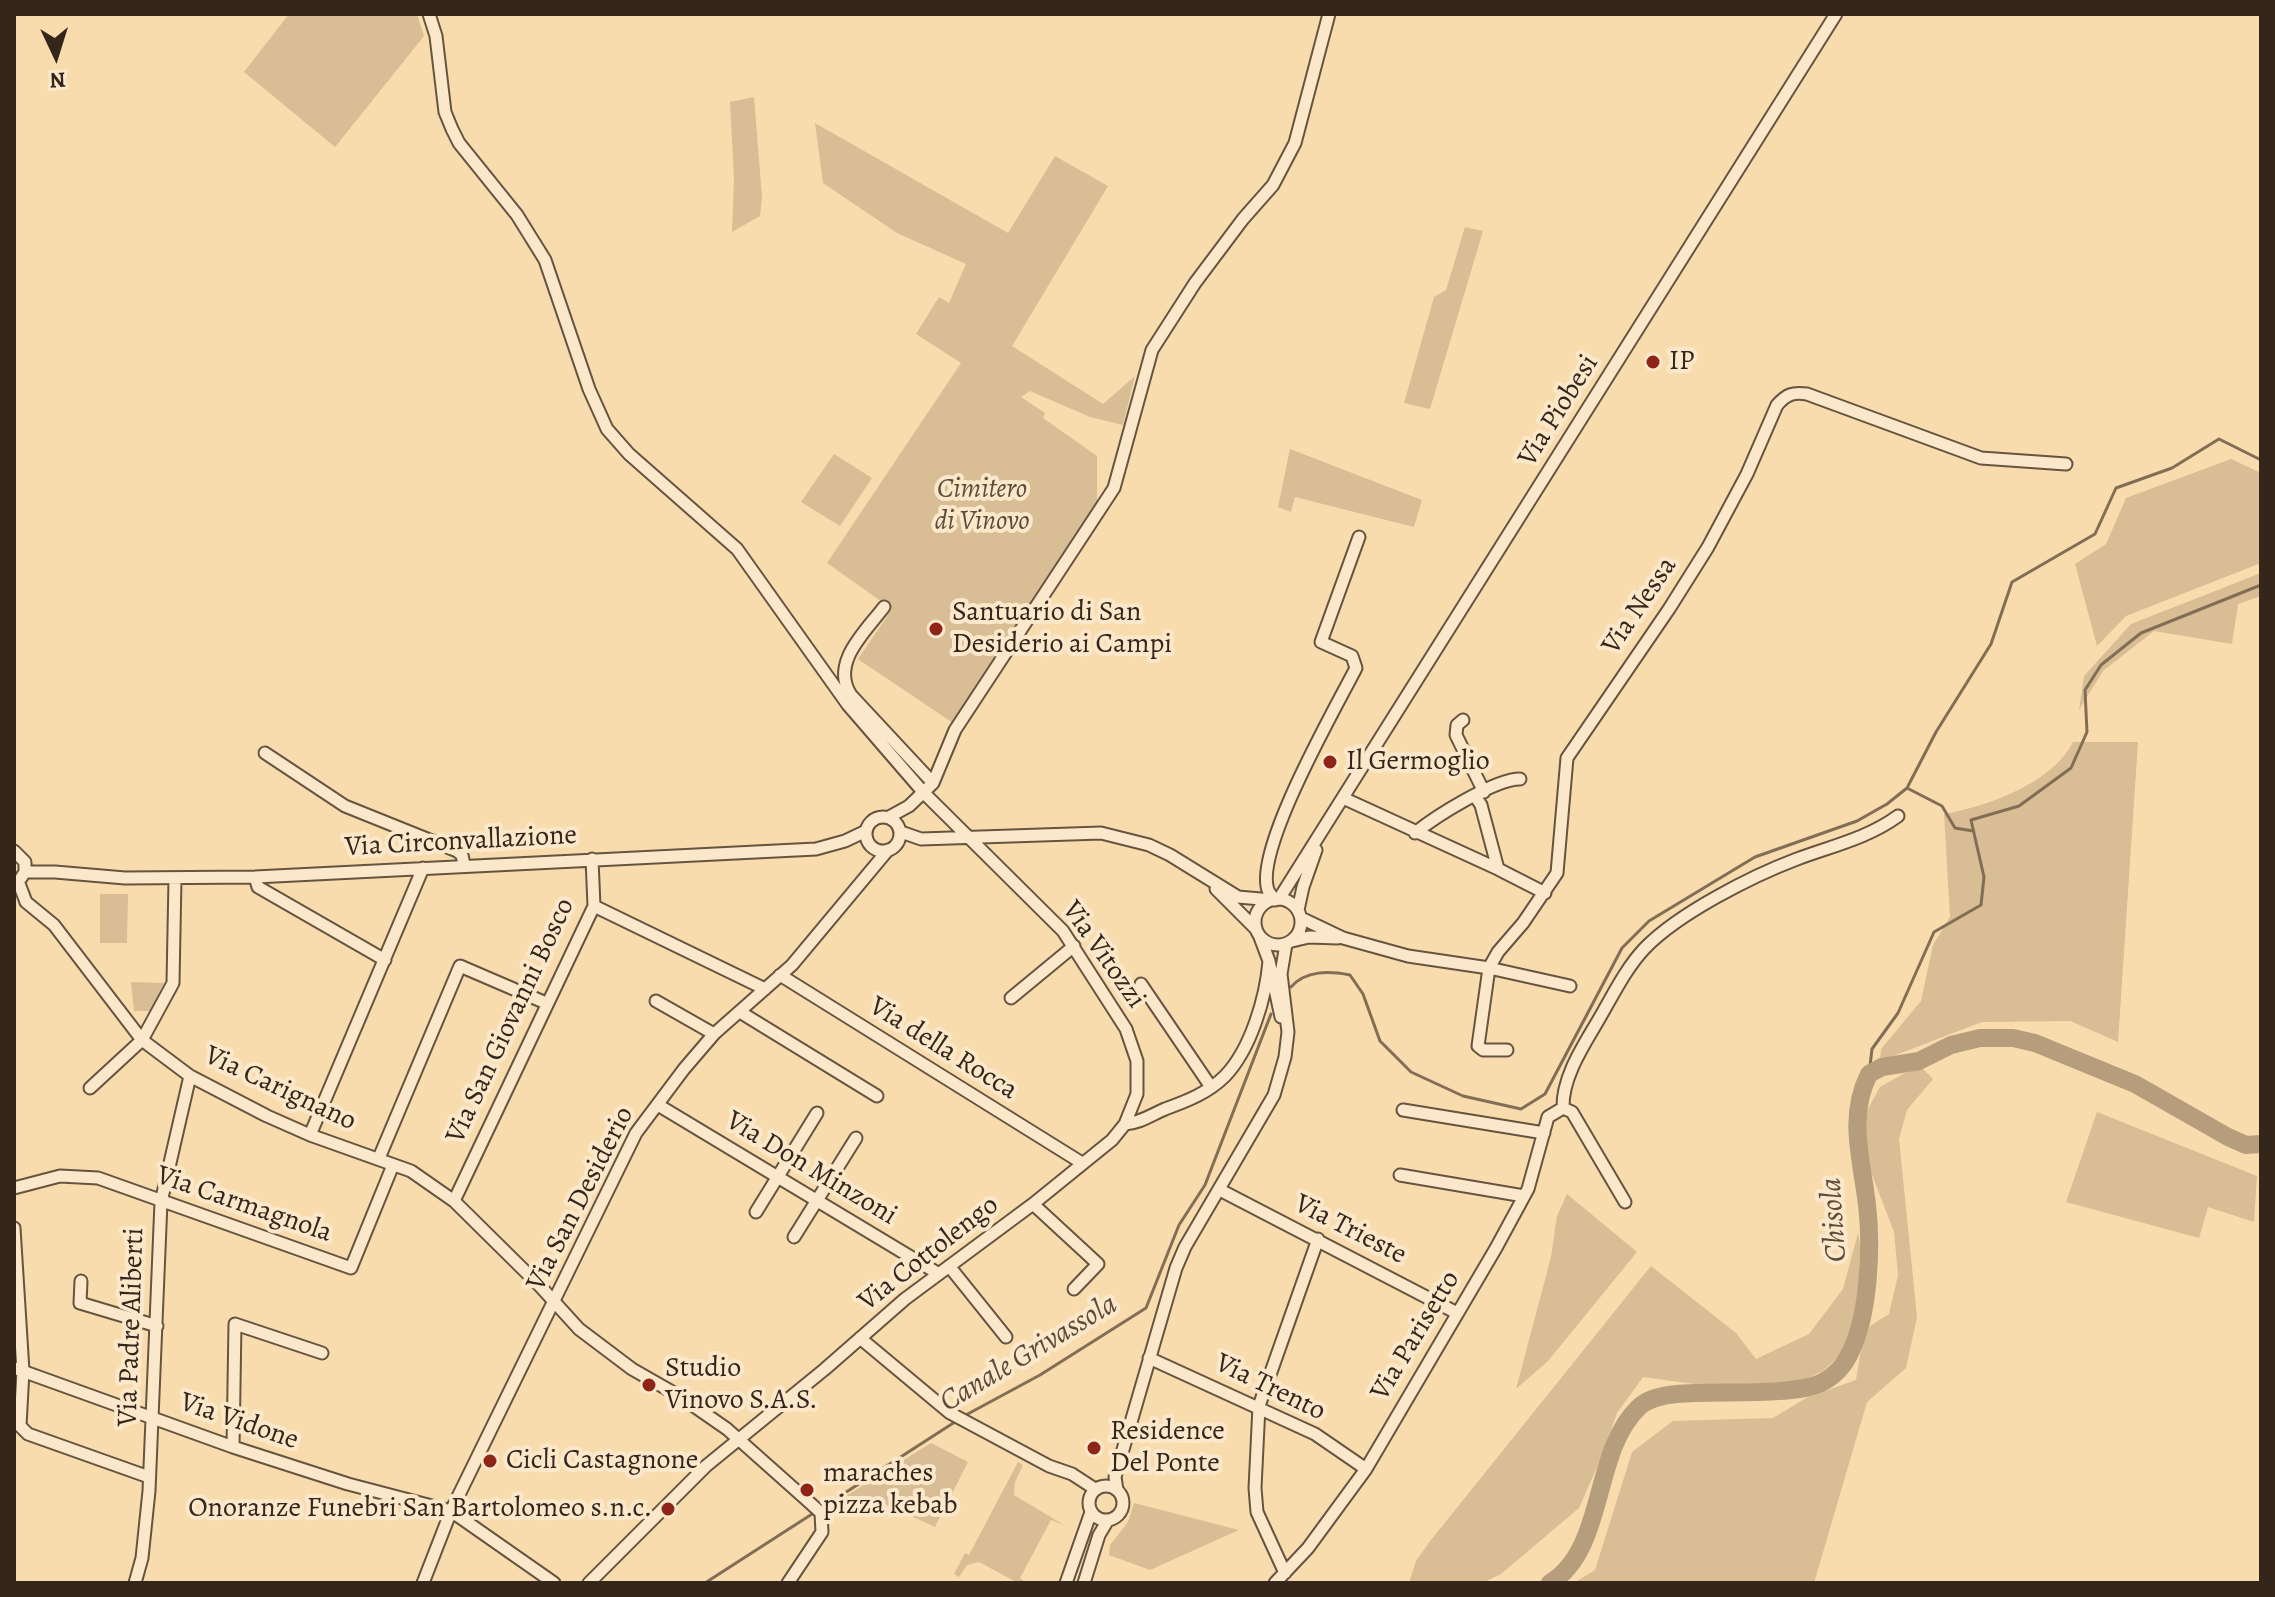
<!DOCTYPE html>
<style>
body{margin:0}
#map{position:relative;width:2275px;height:1597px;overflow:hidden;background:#f9dcae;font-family:Alegreya,serif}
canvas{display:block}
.frame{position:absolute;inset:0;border:16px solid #35261b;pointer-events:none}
.north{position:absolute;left:16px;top:16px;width:80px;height:80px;-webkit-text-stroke:6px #fbe8ca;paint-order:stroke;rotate:176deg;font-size:22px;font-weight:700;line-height:32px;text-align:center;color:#35261b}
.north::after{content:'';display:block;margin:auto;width:28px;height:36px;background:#35261b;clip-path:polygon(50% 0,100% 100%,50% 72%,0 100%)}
</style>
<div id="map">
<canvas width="2275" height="1597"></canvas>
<div class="frame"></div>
<div class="north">N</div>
</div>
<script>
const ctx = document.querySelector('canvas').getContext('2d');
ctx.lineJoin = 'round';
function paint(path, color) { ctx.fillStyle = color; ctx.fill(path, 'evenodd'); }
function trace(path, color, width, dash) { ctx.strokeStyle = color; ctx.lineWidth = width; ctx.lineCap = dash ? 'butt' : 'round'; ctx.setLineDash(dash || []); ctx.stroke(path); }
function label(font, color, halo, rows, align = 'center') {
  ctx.font = font + ' Alegreya,serif'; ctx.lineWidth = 8; ctx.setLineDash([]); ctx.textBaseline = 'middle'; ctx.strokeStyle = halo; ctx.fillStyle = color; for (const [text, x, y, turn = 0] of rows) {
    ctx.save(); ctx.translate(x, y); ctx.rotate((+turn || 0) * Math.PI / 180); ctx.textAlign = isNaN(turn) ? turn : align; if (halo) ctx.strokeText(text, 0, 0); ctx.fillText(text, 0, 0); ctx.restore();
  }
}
paint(new Path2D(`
 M289,14H417L424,36L335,147L244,72Z
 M754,97L762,197L760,216L732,232L734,179L730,102Z
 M815,123L1008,233L1055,156L1108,186L1012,346L1103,404L1135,376L1123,425L1090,417L1030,391L1021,397L1045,413L1043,418L1097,456V509L953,723L858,659L892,609L827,563L961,363L916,334L939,297L949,303L966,264L897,233L823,183Z
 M1465,227L1483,231L1430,409L1404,403L1434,297L1446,290Z
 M1290,449L1422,500L1414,527L1295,497L1291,512L1278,507Z
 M834,454L872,478L840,526L801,502Z
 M2231,459L2261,473V563L2126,616L2097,646L2075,564L2106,544L2126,498Z
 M2261,573V596L2238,604L2232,644L2154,631L2103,671L2079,710L2084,676L2131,624Z
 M2073,742H2138L2118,1042L2070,1021L1982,1022L1880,1061L1881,1049L1921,1001L1933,945L1950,917L1944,814C1986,807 2053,783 2073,742Z
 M100,894H128L127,943H100Z
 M131,982L164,983L150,1011H134Z
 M1919,1065L1933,1079L1907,1110L1899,1139L1917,1317L1906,1368L1867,1402L1814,1583H1574L1595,1570L1632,1452L1673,1421L1773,1418L1808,1397L1856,1380L1860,1355L1870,1326L1889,1314L1898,1275L1894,1232L1866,1159L1863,1118L1880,1087Z
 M2097,1112L2257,1176L2254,1222L2208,1207L2199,1238L2066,1202Z
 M1567,1194L1637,1252L1548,1361L1516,1389L1551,1257L1557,1216Z
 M1858,1233L1865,1265L1855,1326L1842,1353L1824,1370L1799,1383L1777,1388L1757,1385L1730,1389L1643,1377L1617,1413L1601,1458L1579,1508L1501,1574L1482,1583H1409L1416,1561L1431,1540L1651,1266L1736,1333L1756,1359L1809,1334L1843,1289Z
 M931,1443L968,1462L935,1527L867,1496L858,1511L851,1507V1502L846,1496Z
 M1018,1462L1023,1465L1015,1482L1014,1495L1064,1525L1051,1520L1020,1578L1027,1583H1018L979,1562L967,1565L959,1577L954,1574L965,1553L969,1555Z
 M1134,1503L1239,1530L1150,1570L1109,1555L1110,1545L1128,1522Z`), '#d8bd95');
trace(new Path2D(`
 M1907,788L1942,806L1955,828L1973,831
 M1291,987C1306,970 1329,971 1350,975L1363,994L1380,1041L1411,1072L1463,1096L1521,1109L1545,1094L1622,948L1649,921L1755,857L1857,821L1887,804L1907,788L1936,732L1991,644L2012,582L2095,534L2116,488L2172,468L2219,439L2261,460
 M1869,1074L1872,1049L1898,1013L1934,932L1981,905L1984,877L1971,820L2019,806L2071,768L2087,732L2085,690L2101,665L2141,633L2261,585
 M964,1416L1040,1375L1146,1308L1179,1225L1205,1185L1271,1014
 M705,1583L958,1420`), '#826e55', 3);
trace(new Path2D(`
 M1550,1583C1606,1549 1592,1453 1638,1408C1647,1399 1664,1395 1677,1394C1714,1390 1791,1397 1821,1383C1835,1376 1844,1366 1850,1353C1869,1316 1872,1247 1867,1205C1862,1160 1847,1118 1869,1074L1882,1067L1919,1061L1951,1045L1980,1038H2013L2035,1043L2135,1084L2228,1137L2246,1145L2261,1144`), '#b69e7c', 18);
const minor = new Path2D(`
 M429,14L436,36L445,112L452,129L459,143L517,215L545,260L589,389L607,429L629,454L737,549L848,705L924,793L1063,931L1126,1029L1137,1061V1094L1125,1124L1112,1140L1033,1204L905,1299L825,1369L706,1466L589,1583
 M884,607C865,632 830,663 851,695L933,783
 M1463,720L1457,725L1456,735L1484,792
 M265,753L345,806L457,851L462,855L464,865
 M1475,796L1481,805L1498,869
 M1343,798L1498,869L1545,893
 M866 834a17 17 0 1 1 34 0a17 17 0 1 1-34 0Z
 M889,817L909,806L933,783L955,730L1114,488L1152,350L1195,283L1243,219L1273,185L1295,143L1329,14
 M901,832L921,839L1101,833L1149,845L1170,855L1238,897L1272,900
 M1415,833C1436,816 1495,779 1520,779
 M14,851L25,862V872L21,878
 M25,872H55L125,878L255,877L816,849L845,841L866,831
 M255,877L258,887L385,960
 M18,881L26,902L54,925L142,1040L190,1076L267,1116L310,1135L411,1171L454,1201L539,1285L579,1329L632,1369L681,1397L727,1429L809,1502L821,1513L822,1532L788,1583
 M1216,889L1256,929
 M1255 922a23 23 0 1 1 46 0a23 23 0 1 1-46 0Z
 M1279,899L1836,14
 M1275,900C1272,896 1269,893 1268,890C1254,850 1335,709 1356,668L1352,656L1321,642L1359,537
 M594,906L765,989
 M1298,910L1303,887L1316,850
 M1301,918L1343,938L1408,956L1489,968L1570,986
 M1260,937L1269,961L1281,1017
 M1292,941L1309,937L1338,938
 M780,975L1082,1163
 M1141,984L1211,1087
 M1011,998L1074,946
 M656,1001L714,1034
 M740,1012L877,1096
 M1507,1050H1483L1478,1046L1489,968L1498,952L1523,923L1557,873L1567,758L1669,609L1708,547L1747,474L1777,405C1787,394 1793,392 1807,394L1981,458L2066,464
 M90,1088L142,1040L173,983L175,879
 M658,1105L939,1274
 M1563,1108C1562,1077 1584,1045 1599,1019C1613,995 1626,968 1645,948C1679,913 1752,876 1797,859C1832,846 1868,838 1898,816
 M1403,1110L1544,1133
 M1125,1124C1140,1123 1151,1115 1165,1109C1187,1101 1208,1093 1225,1076C1251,1049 1266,997 1269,961
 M310,1135L423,868
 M379,1158L460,966L546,1003
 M1400,1175L1524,1196
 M14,1188L60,1176L98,1178L351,1268L393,1165
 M1220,1190L1457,1313
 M454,1201L594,906L592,859
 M1033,1204L1098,1264L1074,1289
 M756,1212L817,1113
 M14,1228L23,1371L20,1426L28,1434L149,1477
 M794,1237L856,1138
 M949,1266L1006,1337
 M81,1281L80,1303L157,1326
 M860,1338L950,1413L1049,1466L1072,1474L1095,1489
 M1149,1358L1315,1434L1366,1469
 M14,1368L233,1447L348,1484L451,1511L554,1583
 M233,1447L235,1324L322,1353
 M1089 1503a17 17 0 1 1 34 0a17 17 0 1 1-34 0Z
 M1117,1490L1115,1477L1176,1268L1185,1247L1274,1095L1285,1057L1288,1032L1281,974L1286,944
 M1285,1573L1257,1512L1255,1488L1259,1406L1318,1239
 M135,1583L142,1558L149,1491L161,1202L190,1076
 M423,1583L451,1511L636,1133L684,1069L714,1034L792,965L888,850
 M1066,1583L1091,1512
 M1084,1583L1099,1535L1108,1520
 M1275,1583L1308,1548L1366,1469L1496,1248L1528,1189L1548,1117L1563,1108L1572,1112L1625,1202`);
trace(minor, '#665440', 15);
trace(minor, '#fbe8ca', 11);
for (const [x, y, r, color] of [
 [1653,362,8,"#8f2418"],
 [936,629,8,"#8f2418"],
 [1330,762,8,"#8f2418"],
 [649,1385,8,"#8f2418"],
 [1094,1448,8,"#8f2418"],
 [490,1461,8,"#8f2418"],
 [807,1490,8,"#8f2418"],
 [668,1509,8,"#8f2418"]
]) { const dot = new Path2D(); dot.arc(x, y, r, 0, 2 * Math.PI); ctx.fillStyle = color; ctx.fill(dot); trace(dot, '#fbe8ca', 3); }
label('28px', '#35261b', '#fbe8ca', [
 ["IP",1669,362],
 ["Santuario di San",952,613],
 ["Desiderio ai Campi",952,645],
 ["Il Germoglio",1346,762],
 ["Studio",665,1369],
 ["Vinovo S.A.S.",665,1401],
 ["Residence",1110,1432],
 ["Del Ponte",1110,1464],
 ["Cicli Castagnone",506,1461],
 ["maraches",823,1474],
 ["pizza kebab",823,1506],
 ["Onoranze Funebri San Bartolomeo s.n.c.",652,1509,"right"]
], 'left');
label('28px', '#35261b', '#fbe8ca', [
 ["Via Piobesi",1559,411,-58],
 ["Via Nessa",1640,606,-56],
 ["Via Circonvallazione",461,842,-3],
 ["Via Vitozzi",1103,955,55],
 ["Via San Giovanni Bosco",511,1021,-65],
 ["Via della Rocca",943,1049,32],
 ["Via Carignano",280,1089,25],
 ["Via Don Minzoni",811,1169,31],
 ["Via San Desiderio",581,1199,-63],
 ["Via Carmagnola",244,1205,19],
 ["Via Trieste",1350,1230,27],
 ["Via Cottolengo",929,1254,-38],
 ["Via Padre Aliberti",132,1327,-88],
 ["Via Parisetto",1416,1336,-59],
 ["Via Trento",1270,1388,26],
 ["Via Vidone",239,1422,19]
]);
label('italic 28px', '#5e4c3a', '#fbe8ca', [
 ["Cimitero",982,490],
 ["di Vinovo",982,522]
]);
label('italic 30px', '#5c4a38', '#fbe8ca', [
 ["Chisola",1835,1220,-94],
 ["Canale Grivassola",1029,1354,-31]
]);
</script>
